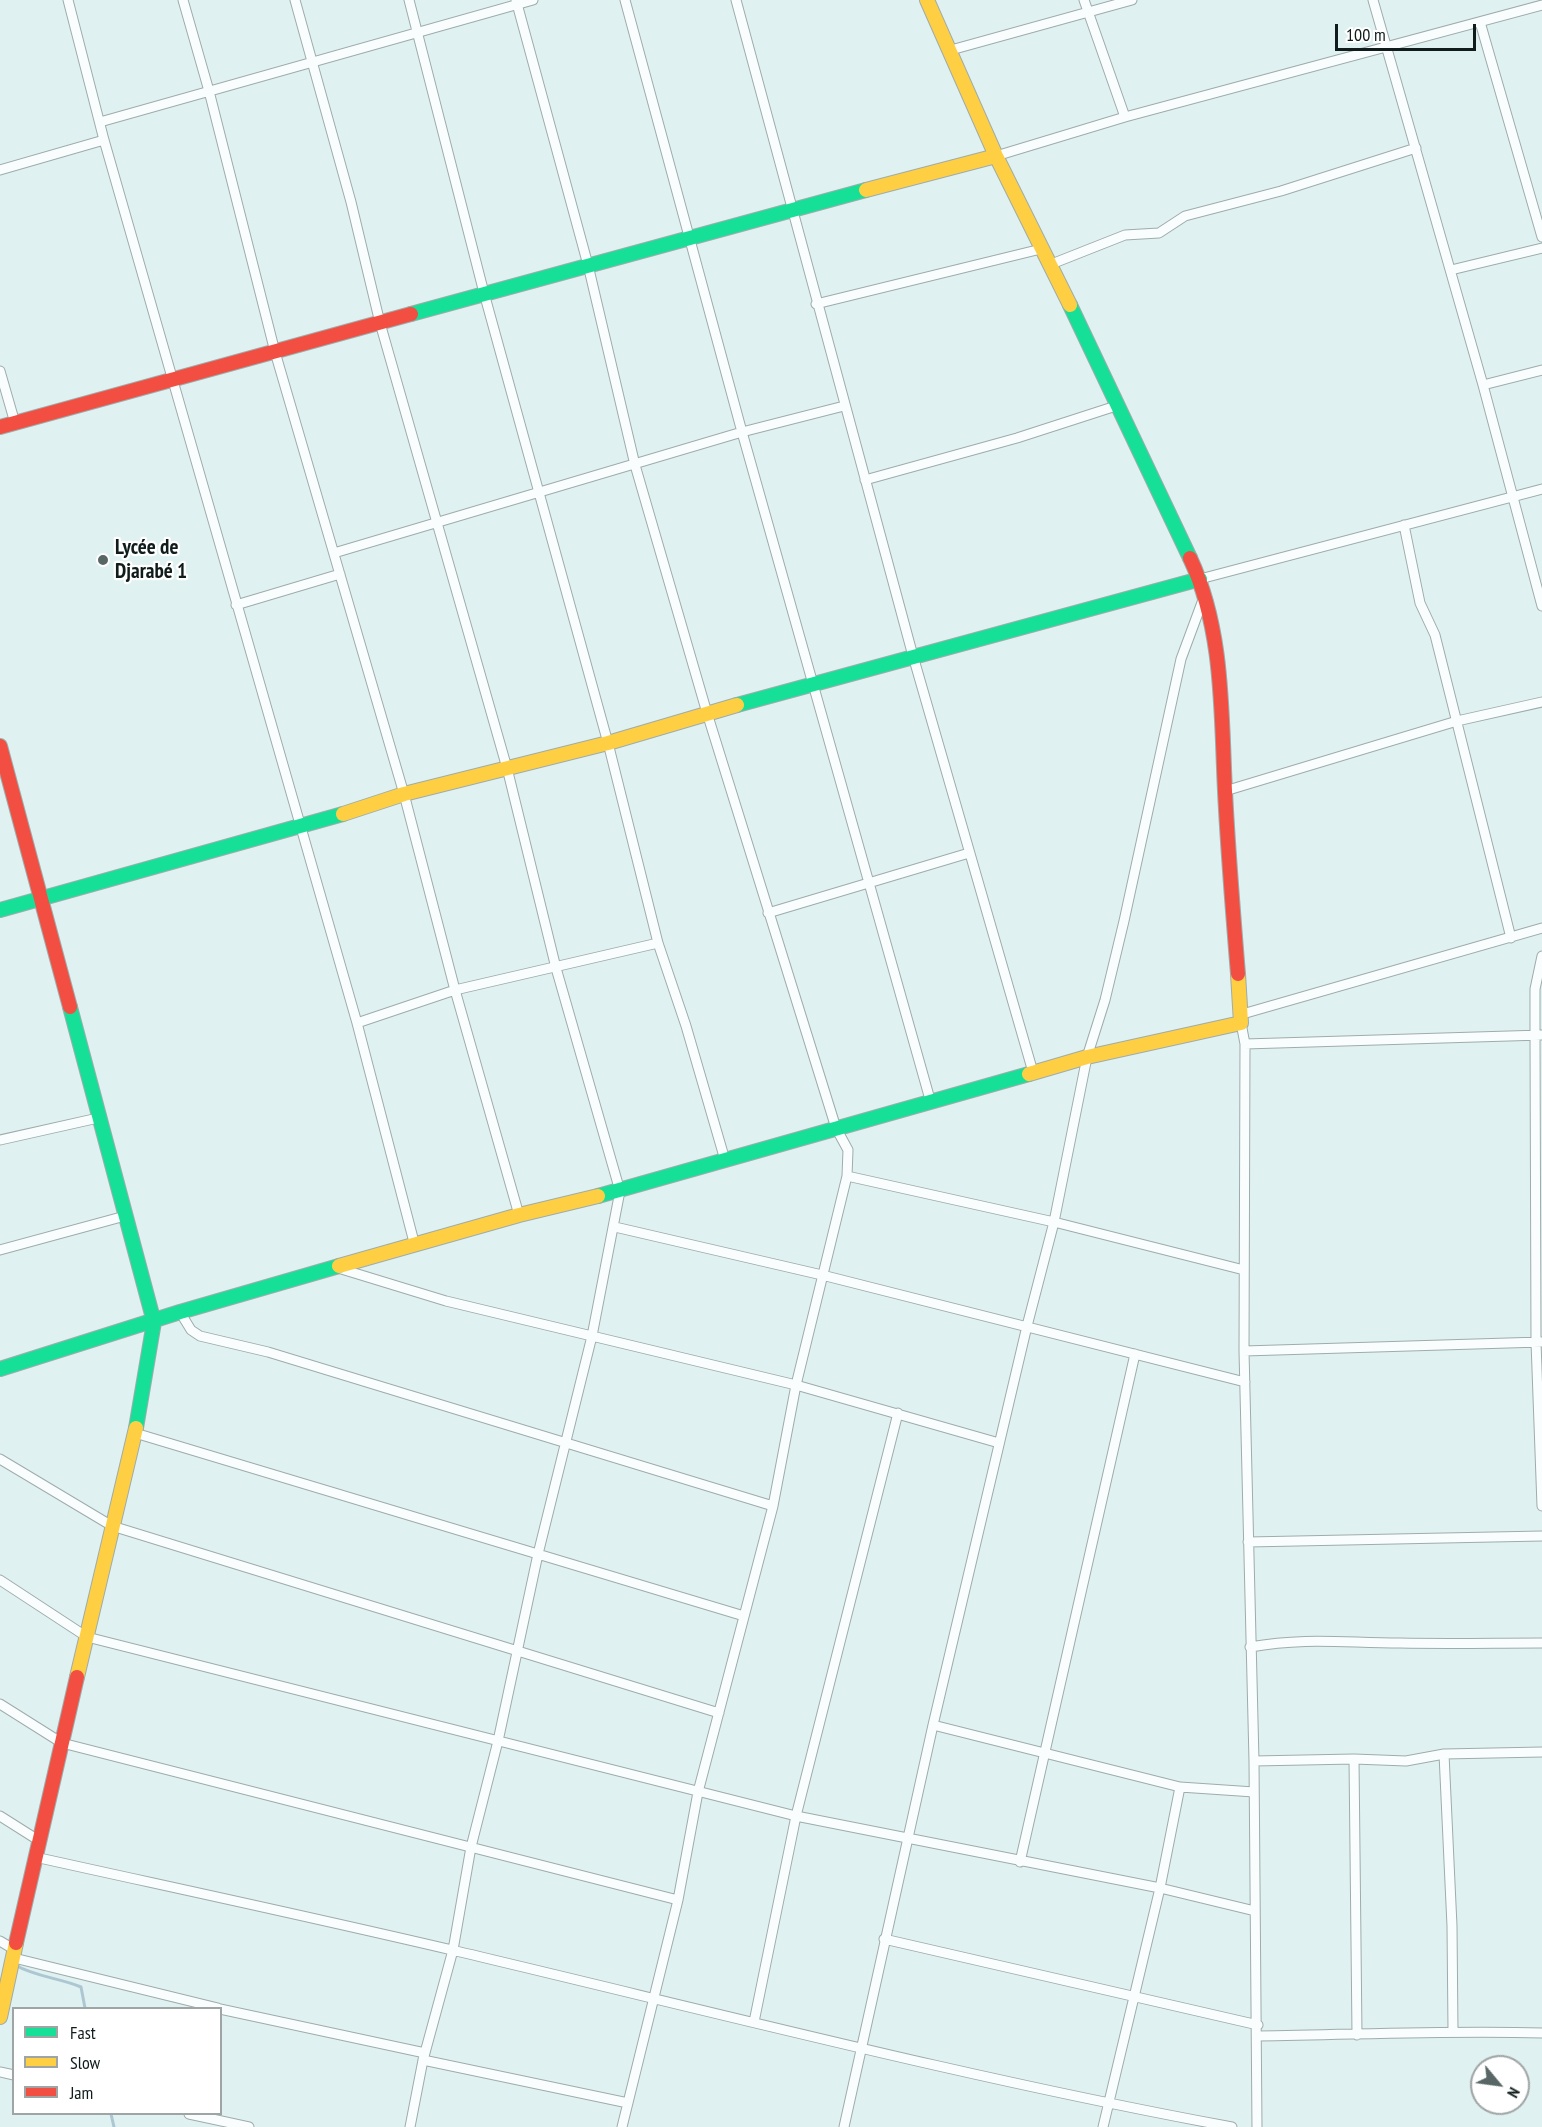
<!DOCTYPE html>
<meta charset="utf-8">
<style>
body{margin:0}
#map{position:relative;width:1542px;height:2127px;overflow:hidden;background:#dff1f0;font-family:"PT Sans Narrow",sans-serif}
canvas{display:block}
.legend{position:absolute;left:12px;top:2007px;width:210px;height:108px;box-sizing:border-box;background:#fff;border:2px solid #9fa4a4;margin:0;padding:8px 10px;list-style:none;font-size:18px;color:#0f1c1b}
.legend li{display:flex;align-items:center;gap:12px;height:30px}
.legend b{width:30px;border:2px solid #9fa4a4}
.north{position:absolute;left:1470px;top:2055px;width:60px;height:60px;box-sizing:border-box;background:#fff;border:2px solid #9fa4a4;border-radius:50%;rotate:119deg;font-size:16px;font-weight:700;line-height:24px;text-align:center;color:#0f1c1b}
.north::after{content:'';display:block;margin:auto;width:21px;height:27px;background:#586766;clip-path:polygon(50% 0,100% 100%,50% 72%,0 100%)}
.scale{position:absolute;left:1335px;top:24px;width:141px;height:27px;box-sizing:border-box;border:3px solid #0f1c1b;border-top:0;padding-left:8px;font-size:18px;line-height:21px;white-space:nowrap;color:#0f1c1b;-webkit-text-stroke:4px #fff;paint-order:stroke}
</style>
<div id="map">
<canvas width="1542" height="2127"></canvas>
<ul class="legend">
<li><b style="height:8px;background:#16e098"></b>Fast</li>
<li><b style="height:8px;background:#ffcf43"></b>Slow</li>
<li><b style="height:8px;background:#f24e42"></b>Jam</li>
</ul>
<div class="north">N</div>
<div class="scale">100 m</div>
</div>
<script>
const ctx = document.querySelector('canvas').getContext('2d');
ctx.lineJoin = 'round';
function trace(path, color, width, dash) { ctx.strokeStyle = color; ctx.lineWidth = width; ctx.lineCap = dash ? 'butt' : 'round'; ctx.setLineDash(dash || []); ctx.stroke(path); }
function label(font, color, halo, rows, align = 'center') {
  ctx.font = font + ' "PT Sans Narrow",sans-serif'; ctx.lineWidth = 4.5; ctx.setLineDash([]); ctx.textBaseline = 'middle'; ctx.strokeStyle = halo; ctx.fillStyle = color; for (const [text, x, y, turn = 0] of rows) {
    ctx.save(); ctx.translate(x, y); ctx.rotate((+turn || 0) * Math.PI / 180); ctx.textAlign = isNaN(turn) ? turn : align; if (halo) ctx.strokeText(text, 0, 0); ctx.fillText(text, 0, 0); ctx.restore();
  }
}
trace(new Path2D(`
 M15,1965C36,1977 60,1978 81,1987L85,2008
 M111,2114L114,2127`), '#acc7d2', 3);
const street = new Path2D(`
 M68,0L104,140L357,1023L415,1246
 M183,0L209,91L275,352L404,794L455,990L519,1215
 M295,0L351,202L380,323L507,768L556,968L620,1191L592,1336L538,1554L498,1741L471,1847L453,1950L423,2060L410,2127
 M409,0L484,293L608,743L658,943L686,1026L725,1160
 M516,0L588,265L635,465L707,713L836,1128L848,1150L847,1176L796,1385L773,1506L698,1792L678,1900L622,2127
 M625,0L742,432L931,1103
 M736,0L913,656L1033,1072
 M1084,0L1125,117
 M1373,0L1483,385L1542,606
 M1480,22L1542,237
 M951,50L1132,0
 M100,122L533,0
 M996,156L1125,117L1542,5
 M0,170L104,140
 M1049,265L1125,235L1159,233L1185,216L1281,191L1416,148
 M1451,270L1542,248
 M816,304L1041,249
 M0,371L15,423
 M1483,385L1542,370
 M865,480L1017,438L1119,405
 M1404,525L1420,603L1435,635L1511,938
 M334,553L742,432L844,406
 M1200,579L1542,489
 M236,605L340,574
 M1225,791L1457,721L1542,702
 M768,913L969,853
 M1542,956L1535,989V1035L1536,1342L1542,1506
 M1239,1015L1542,928
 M357,1023L455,990L658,943
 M1241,1023L1245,1044L1244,1351L1254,1761L1257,2127
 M1245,1044L1542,1035
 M0,1140L98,1118
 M847,1176L1054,1222L1244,1270
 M615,1227L822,1275L1245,1382
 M0,1250L125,1216
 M338,1268L446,1301L796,1385L999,1443
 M180,1312L191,1330L200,1336L268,1352L773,1506
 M1244,1351L1541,1342
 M135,1433L744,1616
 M0,1459L112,1526L719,1713
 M1248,1542L1542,1536
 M0,1580L87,1637L796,1816L1160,1888L1255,1911
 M1250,1647C1306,1637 1345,1643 1400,1643C1447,1644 1495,1643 1542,1643
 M0,1704L62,1743L678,1900
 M933,1725L1180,1787
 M1444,1754L1452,1926L1453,2030
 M1354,1759L1357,2035
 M1254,1761L1354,1759L1406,1761L1444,1754L1542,1752
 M0,1816L38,1840
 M35,1857C175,1888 316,1918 456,1951C714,2012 971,2079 1232,2127
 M1020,1862L1135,1354
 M884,1939L1258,2025
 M0,1941L15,1950
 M14,1958L218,2008
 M220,2009L425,2053
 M754,2022L796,1816L898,1413
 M1258,2036C1353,2035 1447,2030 1542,2033
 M423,2060L628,2103
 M0,2072L14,2075
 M189,2114L249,2127
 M844,2127L933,1725L1027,1326L1054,1222L1087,1057L1105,1000L1124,921L1181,659L1204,597
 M1103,2127L1160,1888L1180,1787L1254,1792`);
const fast = new Path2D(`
 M1070,305L1190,558
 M411,314L866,190
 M737,705L1200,579
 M0,910L343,814
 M70,1007L154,1322L136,1428
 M598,1196L1029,1074
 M0,1369L180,1312L339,1266`);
const slow = new Path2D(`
 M927,0L996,156L1070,305
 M866,190L996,156
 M343,814L404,794L608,743L737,705
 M1029,1074L1087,1057L1241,1023L1238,974
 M339,1266L519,1215L598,1196
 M77,1677L136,1428
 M0,2017L16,1943`);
const jam = new Path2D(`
 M0,427L411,314
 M1190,558C1224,631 1221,713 1225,791C1228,852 1233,913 1238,974
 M0,746L70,1007
 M16,1943L77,1677`);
trace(street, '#9eacab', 11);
trace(fast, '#9eacab', 16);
trace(slow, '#9eacab', 16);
trace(jam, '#9eacab', 16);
trace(street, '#fafdfd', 9);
trace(fast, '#16e098', 14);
trace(slow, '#ffcf43', 14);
trace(jam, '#f24e42', 14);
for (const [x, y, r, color] of [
 [103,560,6,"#586766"]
]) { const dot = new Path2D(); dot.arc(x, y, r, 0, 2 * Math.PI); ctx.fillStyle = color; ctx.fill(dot); trace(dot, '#fff', 2); }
label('bold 21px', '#0f1c1b', '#fff', [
 ["Lycée de",115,548],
 ["Djarabé 1",115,572]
], 'left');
</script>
